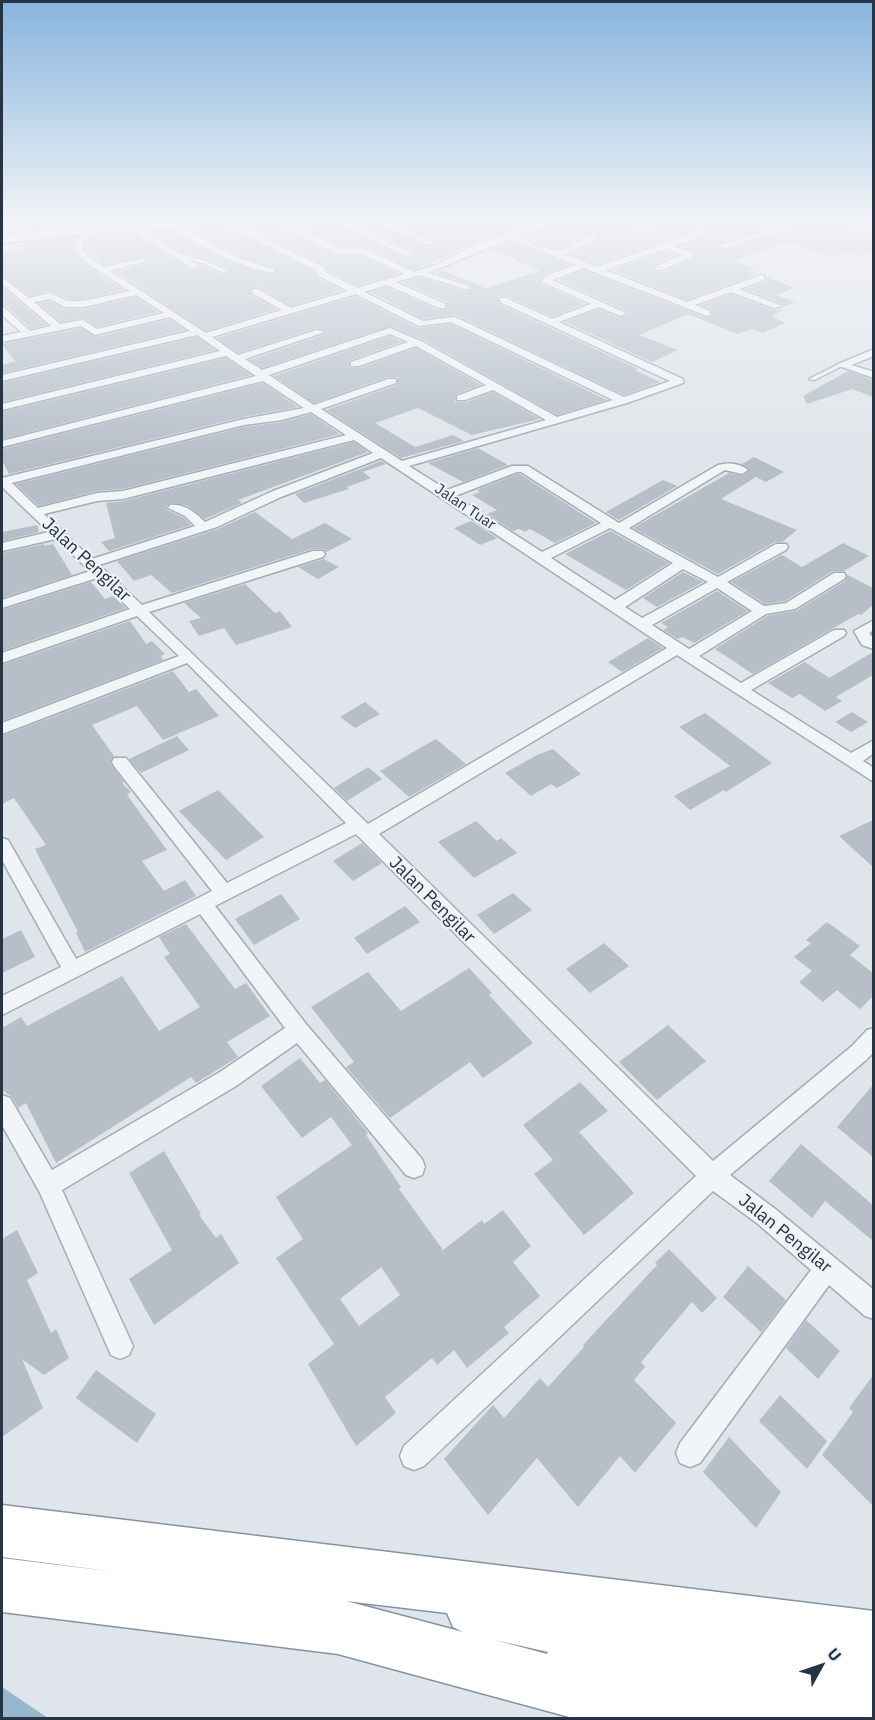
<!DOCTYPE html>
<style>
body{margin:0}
#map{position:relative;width:875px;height:1720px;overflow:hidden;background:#dfe5ea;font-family:"IBM Plex Sans",sans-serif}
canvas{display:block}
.frame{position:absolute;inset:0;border:3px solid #263443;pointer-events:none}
.north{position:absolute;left:791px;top:1636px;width:60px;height:60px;-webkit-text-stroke:4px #eff3f7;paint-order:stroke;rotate:50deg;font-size:16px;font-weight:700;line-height:24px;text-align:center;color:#263443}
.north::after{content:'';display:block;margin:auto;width:21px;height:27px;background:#263443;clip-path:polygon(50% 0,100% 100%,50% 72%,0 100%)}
</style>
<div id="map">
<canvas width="875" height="1720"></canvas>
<div class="frame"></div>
<div class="north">U</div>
</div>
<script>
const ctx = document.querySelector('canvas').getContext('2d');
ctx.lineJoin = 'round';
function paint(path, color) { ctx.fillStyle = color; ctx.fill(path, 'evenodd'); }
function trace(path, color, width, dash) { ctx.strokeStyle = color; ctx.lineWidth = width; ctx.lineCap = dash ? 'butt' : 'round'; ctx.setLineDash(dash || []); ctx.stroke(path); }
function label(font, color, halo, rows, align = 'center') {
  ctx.font = font + ' "IBM Plex Sans",sans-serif'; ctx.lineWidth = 4.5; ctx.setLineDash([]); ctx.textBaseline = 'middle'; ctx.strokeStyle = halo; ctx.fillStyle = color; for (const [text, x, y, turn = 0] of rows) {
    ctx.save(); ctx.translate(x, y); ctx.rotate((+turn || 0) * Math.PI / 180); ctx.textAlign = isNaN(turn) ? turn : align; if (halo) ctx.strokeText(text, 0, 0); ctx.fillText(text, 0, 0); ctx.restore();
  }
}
paint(new Path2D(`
 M2,1687L48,1718H2Z`), '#96b7ce');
paint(new Path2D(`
 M28,220H47L61,226L29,230Z
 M288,220H329L407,258L415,253L348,220H370L430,247L438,242L389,220H544L484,239L414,270L365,246L342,247Z
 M567,220H615L649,231L652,220H696L694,230L597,265L570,254L596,242V234L584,236L559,248L546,246L524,236Z
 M708,220H775L778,224L716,245L717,248L724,250L794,228L795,226L790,220H830L873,234V250L861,256L847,251L833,256L786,242L733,261L756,269L749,271L757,274L687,300L612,270L666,251L676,255L655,264L654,272H663L693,259L694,252L681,246L702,237L707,227Z
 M270,222L337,256L360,255L399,274L357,286L328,271L327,266L249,227Z
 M224,227L226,234L234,231L315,272L316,277L342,290L291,306L259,287H252L250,289L251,295L276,309L206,331L116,272L145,264V256L104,265L84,248L85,243L93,236L136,233L143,240L191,270L200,268L201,265L223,275L230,273L229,270L210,260L182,252L151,232L173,230L197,246L233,263L271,275L277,272V268L239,256L190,229Z
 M77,237L73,242V253L85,265L124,290L83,299H68L51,291L30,296L2,275V253L23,248L21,245L31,242Z
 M510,241L570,265L544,274L540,283L585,304L552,317L507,296H498L499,304L638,369L635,370L660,382L624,395L456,315L423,319L370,292L387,287L438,310H445L447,308L446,302L402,282L419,277L468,292L471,290L470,284L435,273L442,270L486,288L540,271L491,249Z
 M584,270L706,318L712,316V310L701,305L731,294L773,310H784L771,316L785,323L763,333L752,329L738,334L688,314L639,335L678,350L652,362L565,322L599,309L620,318L628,314L627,311L558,280Z
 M766,277L795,288L776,295L795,302L784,307L783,304L745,289L765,282Z
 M2,287L46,325L31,329L7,306L2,305Z
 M356,296L418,328L451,324L607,400L557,415L424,340L391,326L262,368L250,360L326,334L327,331L316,328L238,353L217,338Z
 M136,297L158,312L97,327L83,318L61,322L39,303L50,301L65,309H83Z
 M170,319L185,330L2,373V365L15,361L2,344L81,328L96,337Z
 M390,336L402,342L350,360L349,368H360L416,348L481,385L456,394L455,402H466L493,392L540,419L472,435L418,408L375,423L415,447L453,435L464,441L401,458L326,410L397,385L398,377H387L314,403L274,376Z
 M197,337L215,350L2,402V383Z
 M226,358L251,375L2,439V412Z
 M848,371L873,380V397L852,389L807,404L803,396Z
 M263,383L298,407L243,417L9,474L2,460V449Z
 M311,414L340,434L123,489L96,491L39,506L16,484L244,427L282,422Z
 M354,442L368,452L238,500L242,503L205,519L186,505L170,503L166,507L167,510L184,518L191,525L109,551L101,542L115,538L106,503L124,501Z
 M478,448L508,465L463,482L428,463Z
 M754,457L784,472L766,482L756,477L721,499L797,530L782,542H775L718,574L633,528L729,473L743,476L750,470L742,464Z
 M381,461L386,464L363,472L371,478L347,487L349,489L304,503L295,494Z
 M517,474H520L596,523L555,543L530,529L525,532L519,529L513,531L487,514L497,510L472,495L480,492L477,490Z
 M663,480L677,486L619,520L606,512Z
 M255,512L292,539L325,523L352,539L326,552L323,549H312L172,593L151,575L134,581L117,561L218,529Z
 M471,521L497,538L480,545L454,528Z
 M37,525L39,532L2,541V532Z
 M610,531L669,563L626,590L565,554Z
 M843,543L869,556L844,571H833L785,601L765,604L731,582L782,555L802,567Z
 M44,544V546L53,544L72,575L2,598V553Z
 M324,559L339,567L318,579L298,567Z
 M683,572L703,582L657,607L643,598Z
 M848,575L873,588V605L861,615L858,614L753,674L715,649L767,616L796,611L845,581Z
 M91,582L105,599L113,596L126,608L2,651V610Z
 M245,584L275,613L280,611L292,627L236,645L224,628L199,636L189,621L201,618L184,603Z
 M717,591L748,611L694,643L683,637L678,639L663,630L668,627L661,623Z
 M130,621L146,644L152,641L165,654L161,656L163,660L2,721V665Z
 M648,638L663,648L622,672L608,662Z
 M873,652V675L836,697L842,701L825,711L800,694L792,698L768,683L805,662L829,678Z
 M173,671L189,692L196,689L219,716L163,740L137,706L92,725L114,756L110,763L124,782L122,783L131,792L127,795L167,850L142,861L164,891L185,880L196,896L85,952L76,933L78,932L35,849L46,845L14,798L2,804V736Z
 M365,702L380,714L355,728L340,717Z
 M852,712L868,722L851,732L835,722Z
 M705,713L772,763L726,792L724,790L690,810L674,796L730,766L679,727Z
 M177,736L189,750L141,773L129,759Z
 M436,739L466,764L409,797L380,771Z
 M553,749L581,774L557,788L551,784L531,796L505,773L537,755Z
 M368,767L382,779L347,801L334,788Z
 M218,790L264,837L226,860L179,811Z
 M873,820V867L839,836Z
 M476,821L497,841L501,838L517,853L474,878L438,842Z
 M362,843L382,863L353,881L333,861Z
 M513,893L532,910L494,934L477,915Z
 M281,894L300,919L254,945L235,919Z
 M405,906L420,922L367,954L354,938Z
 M827,922L860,946L850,955L873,973V996L860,1009L837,990L823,1002L799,982L812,971L794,957L811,943L806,940Z
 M186,924L235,989L246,983L270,1016L227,1042L238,1057L196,1083L191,1077L56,1163L26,1103L18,1108L12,1097L2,1090V1028L21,1017L27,1026L122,976L159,1031L200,1007L164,957L170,954L159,937Z
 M21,930L35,957L2,973V939Z
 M604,943L629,966L590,993L566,969Z
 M469,968L492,993L489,995L533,1043L483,1078L470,1062L390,1118L346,1067L354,1062L311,1007L368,972L401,1011Z
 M668,1025L706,1061L657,1100L619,1062Z
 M300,1058L320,1083L325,1080L368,1133L366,1135L401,1187L399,1189L443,1250L482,1220L484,1224L503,1210L531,1246L513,1262L540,1296L504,1327L509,1333L467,1368L454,1350L437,1365L432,1358L385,1397L396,1413L356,1446L308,1364L334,1344L276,1258L303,1239L276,1197L352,1145L331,1117L302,1138L261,1086ZM381,1267L400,1295L359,1326L340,1299Z
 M580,1082L608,1111L579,1132L634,1193L584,1235L534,1174L553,1160L523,1125Z
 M873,1085V1157L837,1127Z
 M801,1144L873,1205V1241L825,1201L812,1218L769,1181Z
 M164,1151L201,1214L199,1215L216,1238L221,1234L239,1263L154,1325L129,1279L172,1250L129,1173Z
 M17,1230L38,1273L27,1280L51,1333L56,1329L69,1358L44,1375L22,1359L43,1408L2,1437V1239Z
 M669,1249L717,1298L702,1313L692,1302L641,1362L645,1367L634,1380L676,1423L635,1473L620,1456L578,1507L537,1458L488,1515L444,1459L493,1405L504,1418L540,1378L548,1387L584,1347L583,1345L657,1265L655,1263Z
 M748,1266L786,1300L761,1332L723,1297Z
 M806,1320L840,1351L818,1379L786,1348Z
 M96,1370L156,1414L137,1443L76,1398Z
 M873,1375V1506L822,1455L853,1412L849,1408Z
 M780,1395L827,1441L807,1469L759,1421Z
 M729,1437L781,1492L756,1528L703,1472Z`), '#b6bec8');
const lane = new Path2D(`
 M177,253L209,262L228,272L224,273L205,264L176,255Z
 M839,364L844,365L814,380L809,379Z`);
const street = new Path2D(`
 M49,220L81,223L93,228V232L83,242L82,249L92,259L104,267L144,258V262L110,271L206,333L282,310L252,293V289H258L291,308L348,291L317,275L318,271L222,223V220H229L326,268L325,272L357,288L405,274L360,253L338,254L271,220H282L342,249L364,248L414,272L435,265L485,241L552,220H565L518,236C529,241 543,249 554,250C569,253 580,236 595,236V240L564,254L597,267L696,232L698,220H706C706,240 690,240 674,246L692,253V257L662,270H656V266L682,255L666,249L605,270L687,302L761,275L764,276V280L739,289L782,306L774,308L731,292L695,305L710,311V315L707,316L584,268L552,280L626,313L621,316L599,307L559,322L683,379V383L627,403L409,466L447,490L512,466H528L619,523L718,465C728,462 740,463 748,470L742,474L725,470L629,528L718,577L776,544H786L788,547L786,550L727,582L764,606L786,603L834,573H844L846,576L844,579L795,609L766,614L699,656L741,683L834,630H844L846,633L844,636L751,690L851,753L874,740V753L863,761L874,768V782L677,655L379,834L713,1161L852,1046L867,1030L874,1028V1052L866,1060L730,1175L774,1208L874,1290V1319L865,1316L829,1285L700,1463L690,1467L680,1463L676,1453L680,1443L811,1270L758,1224L713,1191L424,1466L414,1470L404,1466L400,1456L404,1446L696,1176L356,834L215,906L306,1024L422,1159L425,1167L422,1175L414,1178L406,1175L297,1043L236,1086L62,1190L133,1346L129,1355L120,1359L111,1355L40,1193L2,1125V1095L10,1098L52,1170L220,1072L285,1028L200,914L2,1015V996L61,967L2,860V838L8,840L76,959L212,891L114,766L112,762L114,758H126L227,883L346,823L187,663L2,734V723L179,656L137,616L2,663V653L130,609L97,578L2,608V600L90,571L56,539L2,551V543L49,532L2,487V478L244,419L304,408L263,381L2,447V441L256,376L226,356L2,410V404L220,351L197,335L2,381V375L190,331L170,317L95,335L81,326L2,342V336L21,332L2,315V307L5,308L30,331L51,326L2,284V277L29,298L51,293L67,301H83L130,291L86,263L75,251V242L85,231ZM510,239L576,265L545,276L542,282L591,304L552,319L506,298H500V302L670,381L624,397L455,317L423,321L364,292L387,285L439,308H445V304L396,282L419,275L469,290V286L428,273ZM356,294L419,326L451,322L613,400L557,417L423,342L390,328L262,370L245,359L325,332L317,330L238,355L212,337ZM136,295L164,313L97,329L83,320L60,324L34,302L50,299L65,307H83ZM390,334L408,342L351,362V366H359L416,346L486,385L457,396V400H465L493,390L546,420L402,461L321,409L396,383V379H388L314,405L269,375ZM311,412L346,435L123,491L97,493L38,508L12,483L244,425L282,420ZM354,440L373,453L273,491L205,522C196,513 184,503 170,505L168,508L185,516L195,526L92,559L44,514L97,501L123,499ZM381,458L667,648L368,824L149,612L323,557L325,554L323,551H313L142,605L99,565L217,527L281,497ZM517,472H521L601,523L542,552L455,496ZM610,528L673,563L615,600L551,558ZM683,569L708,582L642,618L625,607ZM717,588L752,611L689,649L652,625Z
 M331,220H342L413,254L406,256Z
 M372,220H383L436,243L429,245Z
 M634,220H642V222L638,224Z
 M777,220H786L793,226L725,248L718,246L783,225Z
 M844,220H857L874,225V230Z
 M176,222H182V227L238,258L276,270L272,273C236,266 206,249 175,230Z
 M135,225H141L150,234L199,266L192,268L144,238L135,229Z
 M874,349V356L851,365L874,372V378L836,365Z
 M874,620V630L869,633L874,639V649L862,645L854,631Z`);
const primary = new Path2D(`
 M174,220H238L232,224L83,234L2,243V235L83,226Z`);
const highway = new Path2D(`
 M2,1505L874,1611V1718H573L338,1654L2,1612V1558L116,1572L2,1557ZM346,1601L447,1613L453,1627L463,1632ZM495,1640L548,1652L547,1654Z`);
trace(lane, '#a4acb5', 3);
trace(street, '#a4acb5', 3);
trace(primary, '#9daab7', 4);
trace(highway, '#8594a2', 3);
paint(lane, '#f2f5f8');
paint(street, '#f2f5f8');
paint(primary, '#fff');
paint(highway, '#fff');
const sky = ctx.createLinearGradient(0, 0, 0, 461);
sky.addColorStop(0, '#87b5de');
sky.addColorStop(0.48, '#f1f3f6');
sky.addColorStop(1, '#f1f3f600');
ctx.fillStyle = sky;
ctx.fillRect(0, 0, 875, 461);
label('15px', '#263443', '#eff3f7', [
 ["Jalan Tuar",465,507,34]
]);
label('18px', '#263443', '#eff3f7', [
 ["Jalan Pengilar",86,560,43],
 ["Jalan Pengilar",432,900,45],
 ["Jalan Pengilar",785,1234,39]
]);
</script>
